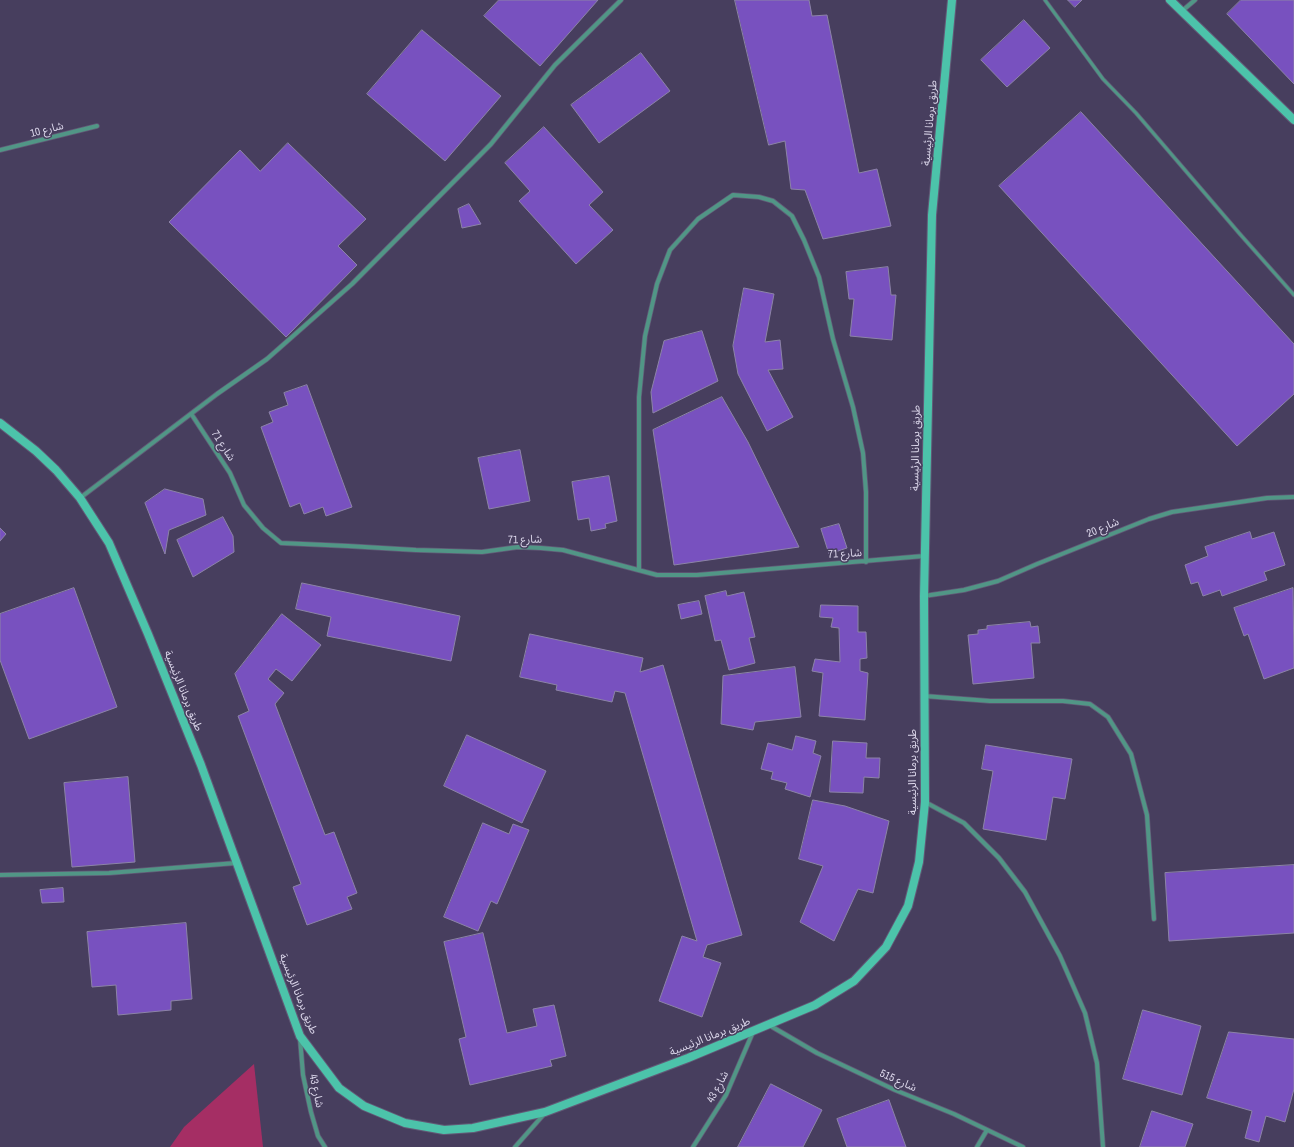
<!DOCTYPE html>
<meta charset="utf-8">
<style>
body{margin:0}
canvas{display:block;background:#473e5e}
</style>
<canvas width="1294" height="1147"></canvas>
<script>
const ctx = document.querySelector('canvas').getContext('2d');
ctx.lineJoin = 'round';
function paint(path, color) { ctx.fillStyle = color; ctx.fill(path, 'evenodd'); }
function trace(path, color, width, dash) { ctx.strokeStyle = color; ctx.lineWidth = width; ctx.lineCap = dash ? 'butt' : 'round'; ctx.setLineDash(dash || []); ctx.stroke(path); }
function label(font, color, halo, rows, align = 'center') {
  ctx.font = font + ' "Archivo Narrow","Noto Sans Arabic",sans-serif'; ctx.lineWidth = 3; ctx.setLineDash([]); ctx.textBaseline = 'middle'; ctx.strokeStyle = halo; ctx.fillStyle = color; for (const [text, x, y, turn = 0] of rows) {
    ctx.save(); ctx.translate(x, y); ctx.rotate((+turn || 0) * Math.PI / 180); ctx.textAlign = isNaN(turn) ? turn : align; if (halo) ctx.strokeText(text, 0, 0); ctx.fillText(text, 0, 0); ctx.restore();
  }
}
paint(new Path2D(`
 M254,1064L263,1147H170L184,1127Z`), '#a52e64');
const building = new Path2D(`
 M499,0H598L540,66L484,16Z
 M735,0H809L812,16L827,15L859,173L877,169L891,226L823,239L805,190L791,189L785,141L769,145Z
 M1068,0H1082L1075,7Z
 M1241,0H1294V84L1227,14Z
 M1024,20L1050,48L1007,87L981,60Z
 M422,30L501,96L445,161L367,94Z
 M641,53L670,91L599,143L571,105Z
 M1081,112L1294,344V394L1237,446L999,186Z
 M544,127L603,192L589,205L613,230L576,264L519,201L530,191L505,163Z
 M288,143L366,219L338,246L357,265L286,337L169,222L240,150L260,171Z
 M469,204L481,224L462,228L458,209Z
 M888,267L891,295H896L892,340L850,336L854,299H849L846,272Z
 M744,288L774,294L765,342L780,340L783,369L768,370L793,417L767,431L738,374L733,346Z
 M702,331L718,381L653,413L651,392L664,341Z
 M307,385L352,507L326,516L323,507L304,514L300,503L290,507L261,427L273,422L269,412L288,405L284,393Z
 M722,397L748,442L799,547L674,565L653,430Z
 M520,450L530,501L489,509L478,458Z
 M609,476L617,521L605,524L606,528L591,531L589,518L578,520L572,482Z
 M165,489L203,499L206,515L169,530L165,554L145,503Z
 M223,517L233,536L234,552L193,577L177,540Z
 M839,524L847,548L829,554L821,529Z
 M0,528L6,534L0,541Z
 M1250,532L1252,539L1274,532L1285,565L1264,572L1267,580L1222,596L1220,590L1203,596L1198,582L1191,584L1185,565L1208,556L1205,547Z
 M302,583L460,616L451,661L327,636L331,617L296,609Z
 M74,588L117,707L29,739L0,660V614Z
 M1293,588L1294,668L1264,679L1248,634L1244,636L1234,608Z
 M726,591L727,596L744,592L755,637L749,638L755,663L729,670L721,640L715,641L705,596Z
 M699,601L702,614L681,619L678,605Z
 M821,605L858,606V632H866L867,658L860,659V671L868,673L865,720L819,716L823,673L812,671L815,659L840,662L839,628L831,627L833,618L820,617Z
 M282,614L321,645L292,681L276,669L268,679L284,693L275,704L325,835L334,832L357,893L347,897L352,909L307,925L293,887L301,884L238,716L249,711L235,674Z
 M1030,622L1031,627L1038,626L1040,643H1031L1034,678L973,684L968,635L978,634V630L987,629V626Z
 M530,634L643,658L640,672L663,665L742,935L707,945L703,957L721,963L702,1017L659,1001L682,936L697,941L625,693L615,691L612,702L556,690L557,685L520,677Z
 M795,667L801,717L755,722L753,730L721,724L723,676Z
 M467,735L546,771L522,823L444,786Z
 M796,736L816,741L813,753L821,756L810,797L785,789L787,783L771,779L773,772L761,769L768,743L792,750Z
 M833,741L867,743L866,758H880L879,778L864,777L863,793L830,792Z
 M986,745L1072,759L1065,799L1053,797L1046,840L983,829L993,771L982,769Z
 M128,777L135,862L72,867L64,783Z
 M813,800L845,806L889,821L873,893L858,889L834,941L800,922L823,866L799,859Z
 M483,823L509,834L513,824L529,830L497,904L491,901L478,931L444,917Z
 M1294,865V933L1169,941L1165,873Z
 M63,888L64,902L42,903L40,890Z
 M186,923L192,999L171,1001V1010L118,1015L116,985L92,987L87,932Z
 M483,933L507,1033L537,1026L533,1009L554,1005L566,1056L550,1060L552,1066L470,1085L459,1039L466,1037L444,942Z
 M1143,1010L1201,1026L1182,1095L1123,1079Z
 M1229,1032L1294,1039V1089L1285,1122L1266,1116L1259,1142L1245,1138L1252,1111L1207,1098Z
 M771,1084L822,1110L803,1147H738Z
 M889,1100L906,1147H847L837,1119Z
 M1152,1111L1193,1124L1185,1147H1140Z`);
paint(building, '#7851bf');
trace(building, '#8c83a7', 1);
const service = new Path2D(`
 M1045,0L1103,79L1136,113L1239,233L1294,295`);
const minor = new Path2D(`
 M1182,11L1195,0
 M0,150L97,126
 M192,415L230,473L244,505L263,528L281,543L348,546L416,550L482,552L518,547L541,548L563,550L657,575H697L924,556
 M80,498L217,394L267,359L352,284L491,144L555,65L621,0
 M639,570V397L645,336L657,284L670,250L698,219L733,195L759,197L773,201L792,216L804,240L819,277L833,339L853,407L863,453L866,492V562
 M924,596L964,590L998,581L1037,564L1149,519L1172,512L1267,498L1294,497
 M924,696L990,701H1063L1090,704L1108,717L1131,754L1147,815L1154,919
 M925,802L964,823L999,858L1025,892L1060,956L1085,1013L1097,1063L1103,1147
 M0,875L109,873L236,863
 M769,1025L817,1053L895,1090L954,1114L1023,1147
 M300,1038L303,1075L311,1112L318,1136L325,1147
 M515,1147L545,1113
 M693,1147L726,1095L753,1032
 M977,1147L987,1130`);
const secondary = new Path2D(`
 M1170,0L1294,120
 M0,423L36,451L56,470L80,498L109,543L148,634L201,765L300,1036L339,1088L364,1106L405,1123L444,1130L473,1128L545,1112L688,1058L815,1005L854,981L886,947L908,906L919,862L925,802L924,596L932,215L952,0`);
trace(service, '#625a77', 4.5);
trace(minor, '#625a77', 5.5);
trace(secondary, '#625a77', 10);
trace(service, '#519686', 3);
trace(minor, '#519686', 4);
trace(secondary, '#4cc3aa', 8);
label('11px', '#dcd7eb', '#473e5e', [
 ["طريق برمانا الرئيسية",930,123,-85],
 ["شارع 10",47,130,-14],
 ["شارع 71",223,446,57],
 ["طريق برمانا الرئيسية",916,448,-89],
 ["شارع 20",1103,528,-23],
 ["شارع 71",525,540,-1],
 ["شارع 71",845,554,-3],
 ["طريق برمانا الرئيسية",183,691,68],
 ["طريق برمانا الرئيسية",913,772,-90],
 ["طريق برمانا الرئيسية",298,994,68],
 ["طريق برمانا الرئيسية",710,1037,-22],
 ["شارع 515",898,1081,24],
 ["شارع 43",718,1087,-62],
 ["شارع 43",316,1091,78]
]);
</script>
